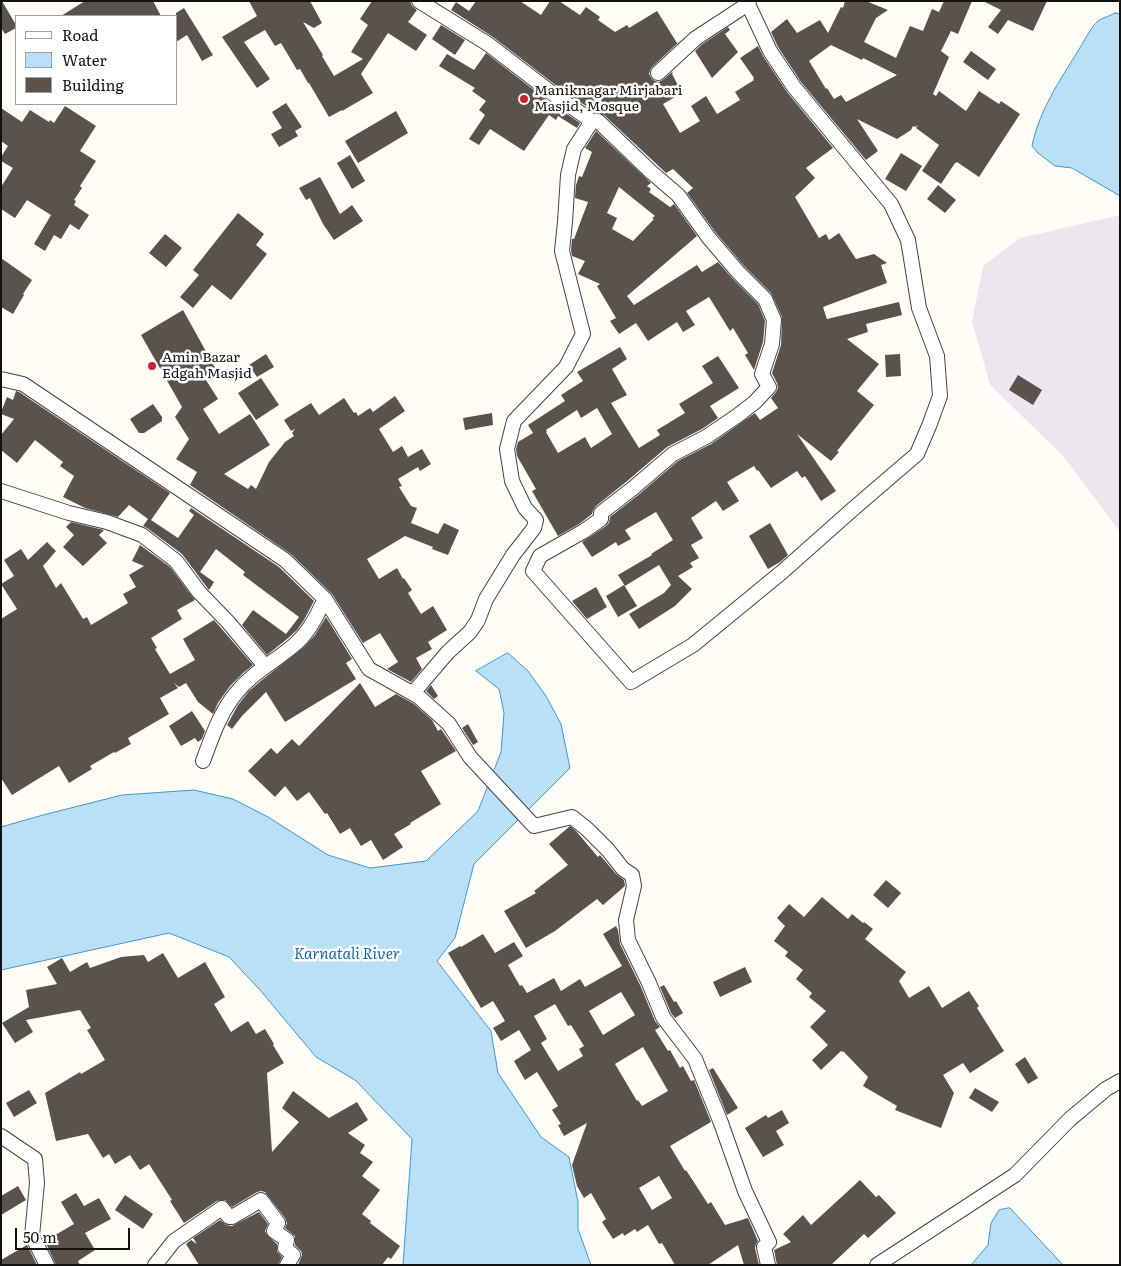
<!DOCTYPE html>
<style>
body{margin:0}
#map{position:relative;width:1121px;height:1266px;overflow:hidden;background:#fffdf5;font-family:Literata,serif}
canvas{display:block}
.frame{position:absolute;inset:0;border:2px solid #111;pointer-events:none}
.legend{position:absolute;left:15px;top:15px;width:162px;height:90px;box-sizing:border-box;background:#fff;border:1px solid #a0a0a0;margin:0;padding:6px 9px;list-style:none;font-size:15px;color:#111}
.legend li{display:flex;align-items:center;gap:10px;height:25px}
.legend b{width:25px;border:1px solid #a0a0a0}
.scale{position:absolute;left:15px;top:1228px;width:115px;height:22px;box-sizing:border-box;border:2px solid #111;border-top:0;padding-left:6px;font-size:15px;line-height:18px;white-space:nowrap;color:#111;-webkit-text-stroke:4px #fff;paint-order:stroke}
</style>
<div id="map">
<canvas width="1121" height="1266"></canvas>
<div class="frame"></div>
<ul class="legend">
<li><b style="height:6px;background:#fff"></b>Road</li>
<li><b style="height:14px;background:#b9e0f7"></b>Water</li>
<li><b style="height:14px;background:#5a524d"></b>Building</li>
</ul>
<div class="scale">50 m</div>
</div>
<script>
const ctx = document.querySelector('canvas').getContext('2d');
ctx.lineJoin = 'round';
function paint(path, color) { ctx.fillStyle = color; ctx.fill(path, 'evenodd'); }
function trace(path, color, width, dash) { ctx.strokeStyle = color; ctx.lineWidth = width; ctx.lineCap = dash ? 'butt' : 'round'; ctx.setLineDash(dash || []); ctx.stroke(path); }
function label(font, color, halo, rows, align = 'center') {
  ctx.font = font + ' Literata,serif'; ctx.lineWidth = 5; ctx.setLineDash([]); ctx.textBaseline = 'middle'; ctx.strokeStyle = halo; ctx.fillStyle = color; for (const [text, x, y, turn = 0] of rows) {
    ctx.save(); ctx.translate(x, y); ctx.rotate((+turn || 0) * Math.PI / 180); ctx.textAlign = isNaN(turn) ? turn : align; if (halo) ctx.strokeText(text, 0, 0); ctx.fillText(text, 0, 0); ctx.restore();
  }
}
paint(new Path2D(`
 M1120,215V532L1064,457L990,385L972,321L983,266L1020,238Z`), '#eee6ef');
const water = new Path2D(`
 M1115,13L1120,14V196L1072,168L1055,166L1038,153L1032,146C1039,111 1060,80 1078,51C1083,43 1091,27 1098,21C1102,18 1110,16 1115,13Z
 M508,653L528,671L546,696L561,724L570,768L474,864L455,938L437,961L491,1031L498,1073L541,1137L569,1157L578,1202V1229L591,1265H403L412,1139L355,1080L316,1057L260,990L229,957L169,933L1,970V827L43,815L122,795L194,790L233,799L268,817L328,855L370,868L426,861L478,811L501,752L504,713L499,689L476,671Z
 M1010,1208L1063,1265H971L988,1245L991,1223L999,1210Z`);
paint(water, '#b9e0f7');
trace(water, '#3f96cf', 1);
paint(new Path2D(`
 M1,1H2L16,25V28L5,34L1,28Z
 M85,1H153L161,16H61Z
 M249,1H310L322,23L314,28L303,22L323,55L322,56L334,76L363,59L351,52L368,25L360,19L372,1H410L412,6L417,10L408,22L427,35L416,51L388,33L361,74L373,93L342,111V110L329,117L309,83H308L300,69L297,70L281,43L275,46L265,30L244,42L270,79L257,88L222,37L257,16Z
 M476,1H520L541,15L550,1H559L580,15L586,7L600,17L598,20L615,32L627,25L629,28L657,11L677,43L682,39L652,67L650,70L649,74L652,79L655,81L659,82L664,79L672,72L673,73L672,74L682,93L663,104L680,133L700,121L691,106L706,96L717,114L740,100L735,92L754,80L753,79L754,78L740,58L758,46L763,56L787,92L833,148L806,168L815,178L795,197L819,238L826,234L829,240L839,233L856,259L874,254L887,263L881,265L887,283L823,307L827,319L899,302L902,315L866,324L868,332L847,339L879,364L857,391L874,405L837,451L839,452L831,461L797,434L836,491L821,501L805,476L802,478L797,471L771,488L758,470L757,471L754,466L727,482L739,501L723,511L716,501L691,518L703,538L691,545L699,558L690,563L693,567L678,576L692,589L675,606L639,629L629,614L664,593L671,585L659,565L625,586L618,575L652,555L651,554L673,540L656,512L625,530L631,539L618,546L616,542L592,557L582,542L606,526L609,523L610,517L637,496L678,461L711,444L755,413L760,420L778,408L771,398L776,392L778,388L777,383L772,373L781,345L782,317L771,293L744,266L716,233L687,193L693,188L673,169L666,173L604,115L595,112L562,90L493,37L451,10L456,2L469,11Z
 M845,1H866L888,10L876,18L864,42L896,58L910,26L923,31L932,9L939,12L944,1H972L958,34L951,31L941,51L949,57L933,94L936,96L939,91L966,111L979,91L999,104L1001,101L1020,114L979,177L957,162L956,163H955L941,184L922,171L939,145L916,128L918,125L915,127L913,126L911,130L897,139L857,119L878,151L866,160L801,82L778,47L771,32L787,19L797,33L820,20L828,33L841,7L843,8ZM831,45L862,60L863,58L897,75L846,102L841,95L834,99L827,88L826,89L809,61Z
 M983,1H1047L1033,31L1008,20L998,34L988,27L1001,10Z
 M184,8L213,55L202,61L187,35L176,42V13Z
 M441,25L465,40L455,55L432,39Z
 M728,27L730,30L725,34L738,52L712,78L695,51L701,45Z
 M971,51L996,69L988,80L963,62Z
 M486,53L552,104L580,123L577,128L558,116L556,120L549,115L524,151L490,129L479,145L469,139L485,115L479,110L486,101L472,91L475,88L439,66L447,54L474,70Z
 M286,103L302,127L295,131L298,136L279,147L271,134L282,128L272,112Z
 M65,106L96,126L80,151L96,161L80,186L82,188L74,200L76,201L74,205L89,215L79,230L70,224L61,239L54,235L45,251L34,244L51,215L27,200L15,218L1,209V187L13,168L1,161V157L8,146L1,141V108L22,122L30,110L49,122L50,120L54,123Z
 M396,111L408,133L358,163L345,141Z
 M596,131L651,183L647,186L651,189L649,192L670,207L674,204L697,236L627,296L634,305L697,265L702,272L718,262L732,278L758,304L765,321L763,342L754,370L745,355L748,353L733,328L730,331L709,297L686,311L695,325L683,332L677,322L648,341L636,323L619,334L610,321L616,318L597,286L600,284L578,274L585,261L572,256L571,250L572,239H574L588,202L575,198L576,185L579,176L582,177L592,152L585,148ZM619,187L655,216L652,218L654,219L633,241L612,229L617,218L607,213Z
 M901,153L922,166L906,191L885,179Z
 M350,155L365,181L352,189L337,163Z
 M320,177L340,214L352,205L363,221L334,240L323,224L310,198L306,200L299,188Z
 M938,185L956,200L945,213L927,199Z
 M238,213L264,234L256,245L267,254L231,300L212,285L193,308L180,297L199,275L193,270Z
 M165,234L182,248L166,267L149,253Z
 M1,258L32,280L23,294L24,295L13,314L1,307Z
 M183,310L218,373L206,380L218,399L203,409L219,434L250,414L270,445L224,474L248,489L251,485L256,489L269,462L285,442L294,436L292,433L295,429L291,431L284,420L311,403L319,415L344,398L354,413L356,412L358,416L370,408L373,412L395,396L405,411L379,429L393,452L402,446L408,457L422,449L431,464L420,471L418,467L398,479L402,486L399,487L411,506L417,508L411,523L438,534L444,523L459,530L448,555L432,549L433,547L405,536L367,559L379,579L397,568L403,579L404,578L412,590L408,593L421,614L433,606L447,630L428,642L432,649L416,658L422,669L411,682L387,669L398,662L380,633L363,643L332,594L291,554L190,485L197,472L176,459L189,439L175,417L182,407L141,335Z
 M620,347L627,359L612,369L627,395L611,403L639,448L660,435L657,430L685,413L679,404L713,383L702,366L718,356L739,388L710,406L718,418L702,429L667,447L626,482L596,506L593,510L592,514L579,524L558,536L532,491L536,489L517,456L516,449L518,442L533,433L528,425L565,401L561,395L583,381L577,372ZM597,408L612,434L591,448L585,437L558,453L546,432H547L546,430L577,410L581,418Z
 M266,354L274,367L257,377L249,365Z
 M900,354L901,376L886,377L885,355Z
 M1018,375L1042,390L1033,405L1009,390Z
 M261,378L279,405L256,420L238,393Z
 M16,391L19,392L170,493L151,520L178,538L194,515L189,511L191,508L279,567L314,601L304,620L297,630L287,639L267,655L242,625L253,610L286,634L299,617L243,575L245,572L216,549L200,572L214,582L209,590L182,554L147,528L143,526L148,519L129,505L118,517L85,508L63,497L74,476L60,466L63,462L35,440L17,463L1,450V435L14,419L1,414V412L7,397L13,400Z
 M153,404L162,417V421L144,433H139L130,419Z
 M492,413L493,425L465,430L463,418Z
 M71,522L104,530L99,535L107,543L83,566L63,547L74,535L66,527Z
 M770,523L788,555L780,562L768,569L749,536Z
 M47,542L56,551L43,566L56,588L61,583L83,619L87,617L91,625L128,603L123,594L136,587L129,575L144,566L132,561L140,545L170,567L195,600L177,610L182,619L151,638L157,648L155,649L170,674L195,660L183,639L214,620L253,665L243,673L230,686L218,703L213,714L198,702L186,683L179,687L174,683L178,688L160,698L169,714L128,738L131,744L115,753L114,752L90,766L92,769L69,783L59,766L12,795L1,778V619L17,609L1,584L14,576L4,560L21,549L28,560Z
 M624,585L637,606L618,617L606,596Z
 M596,587L607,607L587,619L572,601Z
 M326,617L352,659L346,663L356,679L285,722L266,692L242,716L232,729L227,725L238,705L249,691L262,680L304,647L315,635Z
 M360,683L375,707L396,694L414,704L432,720L438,731L441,729L456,751L421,771L441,804L410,823L411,824L394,834L403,847L383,860L371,840L361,846L350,828L340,834L327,813L325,814L309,792L297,801L285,786L275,797L248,771L271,748L277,754L292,739L299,746Z
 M431,685L438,696L434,699L426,691Z
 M192,711L205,731L202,739L198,742L195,738L181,746L169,726Z
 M468,724L478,742L473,745L462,728Z
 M570,826L576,831L598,857L600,855L616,874L624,880L625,886L603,905L597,899L555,931L526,948L504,911L536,893L534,891L568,865L549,844Z
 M886,880L901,893L888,908L873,895Z
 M822,897L848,919L852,914L863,923L864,922L873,929L865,939L906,972L899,981L909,998L929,986L942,1008L969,991L979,1006L977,1008L1004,1051L970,1073L963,1063L943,1075L954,1093L941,1128L895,1110L897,1106L863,1086L868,1077L843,1051V1052L841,1051L821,1070L812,1060L828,1045L810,1027L826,1011L809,997L812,993L796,979L803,970L785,956L788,952L774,941L785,926L777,918L789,904L804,917Z
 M616,926L618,930L620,944L641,987L655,1021L660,1027L655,1030L668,1051L670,1050L680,1068L683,1066L691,1081L694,1080L711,1122L670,1146L685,1171L686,1170L708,1204L711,1202L725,1225L748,1218L758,1241L756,1244L755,1248L759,1265H744L738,1245L708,1265H675L662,1243L659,1244L648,1225L637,1232L635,1229L624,1236L623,1233L613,1239L602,1222L606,1219L591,1193L584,1198L577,1186L572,1165L587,1123L564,1136L558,1125L561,1124L552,1110L558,1106L537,1072L525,1080L514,1061L531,1050L519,1030L501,1041L493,1028L505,1021L493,1001L481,1008L448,953L460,946L461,947L483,934L495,953L514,942L523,956L508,965L520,986L522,985L527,993L554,978L561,991L580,979L585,987L622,966L603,934ZM621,992L635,1015L603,1035L589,1011ZM555,1004L568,1026L571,1025L584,1046L579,1049L583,1056L558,1071L541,1043L547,1039L534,1016ZM643,1047L668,1091L642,1106L638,1100L637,1101L615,1064ZM659,1176L672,1198L652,1210L639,1188Z
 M163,953L178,978L205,962L225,997L214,1004L231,1032L248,1021L256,1034L265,1029L274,1044L273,1045L284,1063L267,1073L272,1152L299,1122L282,1108L293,1091L329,1118L357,1102L368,1120L348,1133L365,1145L360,1153L373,1162L362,1176L380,1190L362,1214L371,1221L370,1223L400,1246L391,1259L388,1257L382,1265H298L302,1255L301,1251L295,1245V1236L285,1228L287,1223L285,1218L265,1192L261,1191L257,1192L232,1207L225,1200L217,1201L184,1223L170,1201L172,1200L149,1164L140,1170L130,1155L115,1164L109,1154L103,1158L88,1134L56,1141L45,1093L80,1072L81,1074L105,1060L87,1030L91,1028L80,1010L26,1020L33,1032L15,1043L2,1023L29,1007L26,990L57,984L47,967L62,958L70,972L87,962L90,968L121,957L144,955L148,962Z
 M745,967L752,982L720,997L713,982Z
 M664,985L674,1002L676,1001L683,1013L675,1018L671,1013L660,987Z
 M1025,1057L1038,1078L1028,1084L1015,1064Z
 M713,1068L738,1108L727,1115L709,1070Z
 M975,1088L999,1102L992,1112L969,1098Z
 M29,1090L37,1103L14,1117L6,1103Z
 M782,1110L789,1123L776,1131L784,1145L763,1157L745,1128L766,1115L768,1118Z
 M860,1180L876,1197L879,1195L896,1213L868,1238L864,1234L831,1265H777L774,1250L791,1242L783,1234L803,1215L811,1225Z
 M18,1186L26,1200L1,1215V1196Z
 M76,1193L84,1206L99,1198L111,1219L85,1233L95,1250L78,1261L80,1265H56L45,1241L74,1224L61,1202Z
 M125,1195L153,1214L143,1229L115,1210Z
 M259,1212L268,1224L265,1231L267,1235L277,1244V1251L282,1257L278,1265H199L186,1244L191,1240L197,1244L193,1238L220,1220L226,1225L232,1226Z
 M27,1245L37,1265H1V1260Z`), '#5a524d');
const minor = new Path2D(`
 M419,1L488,44L557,97L592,121H598L650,171L678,195L709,238L738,272L765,299L774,320L772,344L762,374L769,387L755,402L737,416L706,437L673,454L632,489L601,513V519L584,531L540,556L533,571L631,682L693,645L782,572L853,509L917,454L929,426L940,396L937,356L919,308L908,240L891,204L794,87L770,51L748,4L749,1
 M658,73L696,38L748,4
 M1,379L23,384L285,560L325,599L369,669L419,697L449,724L470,757L534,826L572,817L587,829L608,850L623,869L632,875L634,886L626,920L628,940L649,983L663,1017L695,1059L721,1123L745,1191L769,1242L764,1247L768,1265
 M1,491L69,513L107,522L142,535L176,561L199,592L228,622L265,666
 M413,693L448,652L470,632L478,620L486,599L513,555L534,528L536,520L525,508L512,481L507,449L514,421L566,367L583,334L562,251L565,222L568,175L574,149L592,121
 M203,761C212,737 220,712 237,692C252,673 274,662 293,646C309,633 316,617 325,599
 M1,1136L35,1159L37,1183L32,1236L47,1265
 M155,1265L174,1241L222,1208L229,1217H232L261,1200L278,1223L274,1231L287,1240L285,1248L293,1255L287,1265
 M877,1265L1015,1175L1070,1119L1106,1089L1120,1081`);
trace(minor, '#444', 16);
trace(minor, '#fff', 14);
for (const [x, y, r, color] of [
 [524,99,5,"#c4262e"],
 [152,366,5,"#c4262e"]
]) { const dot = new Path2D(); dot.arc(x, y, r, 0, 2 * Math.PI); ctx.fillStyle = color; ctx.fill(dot); trace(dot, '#fff', 2); }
label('14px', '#111', '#fff', [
 ["Maniknagar Mirjabari",534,91],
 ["Masjid, Mosque",534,107],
 ["Amin Bazar",162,358],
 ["Edgah Masjid",162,374]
], 'left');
label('italic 15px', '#1768a6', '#fff', [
 ["Karnatali River",347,955]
]);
</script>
